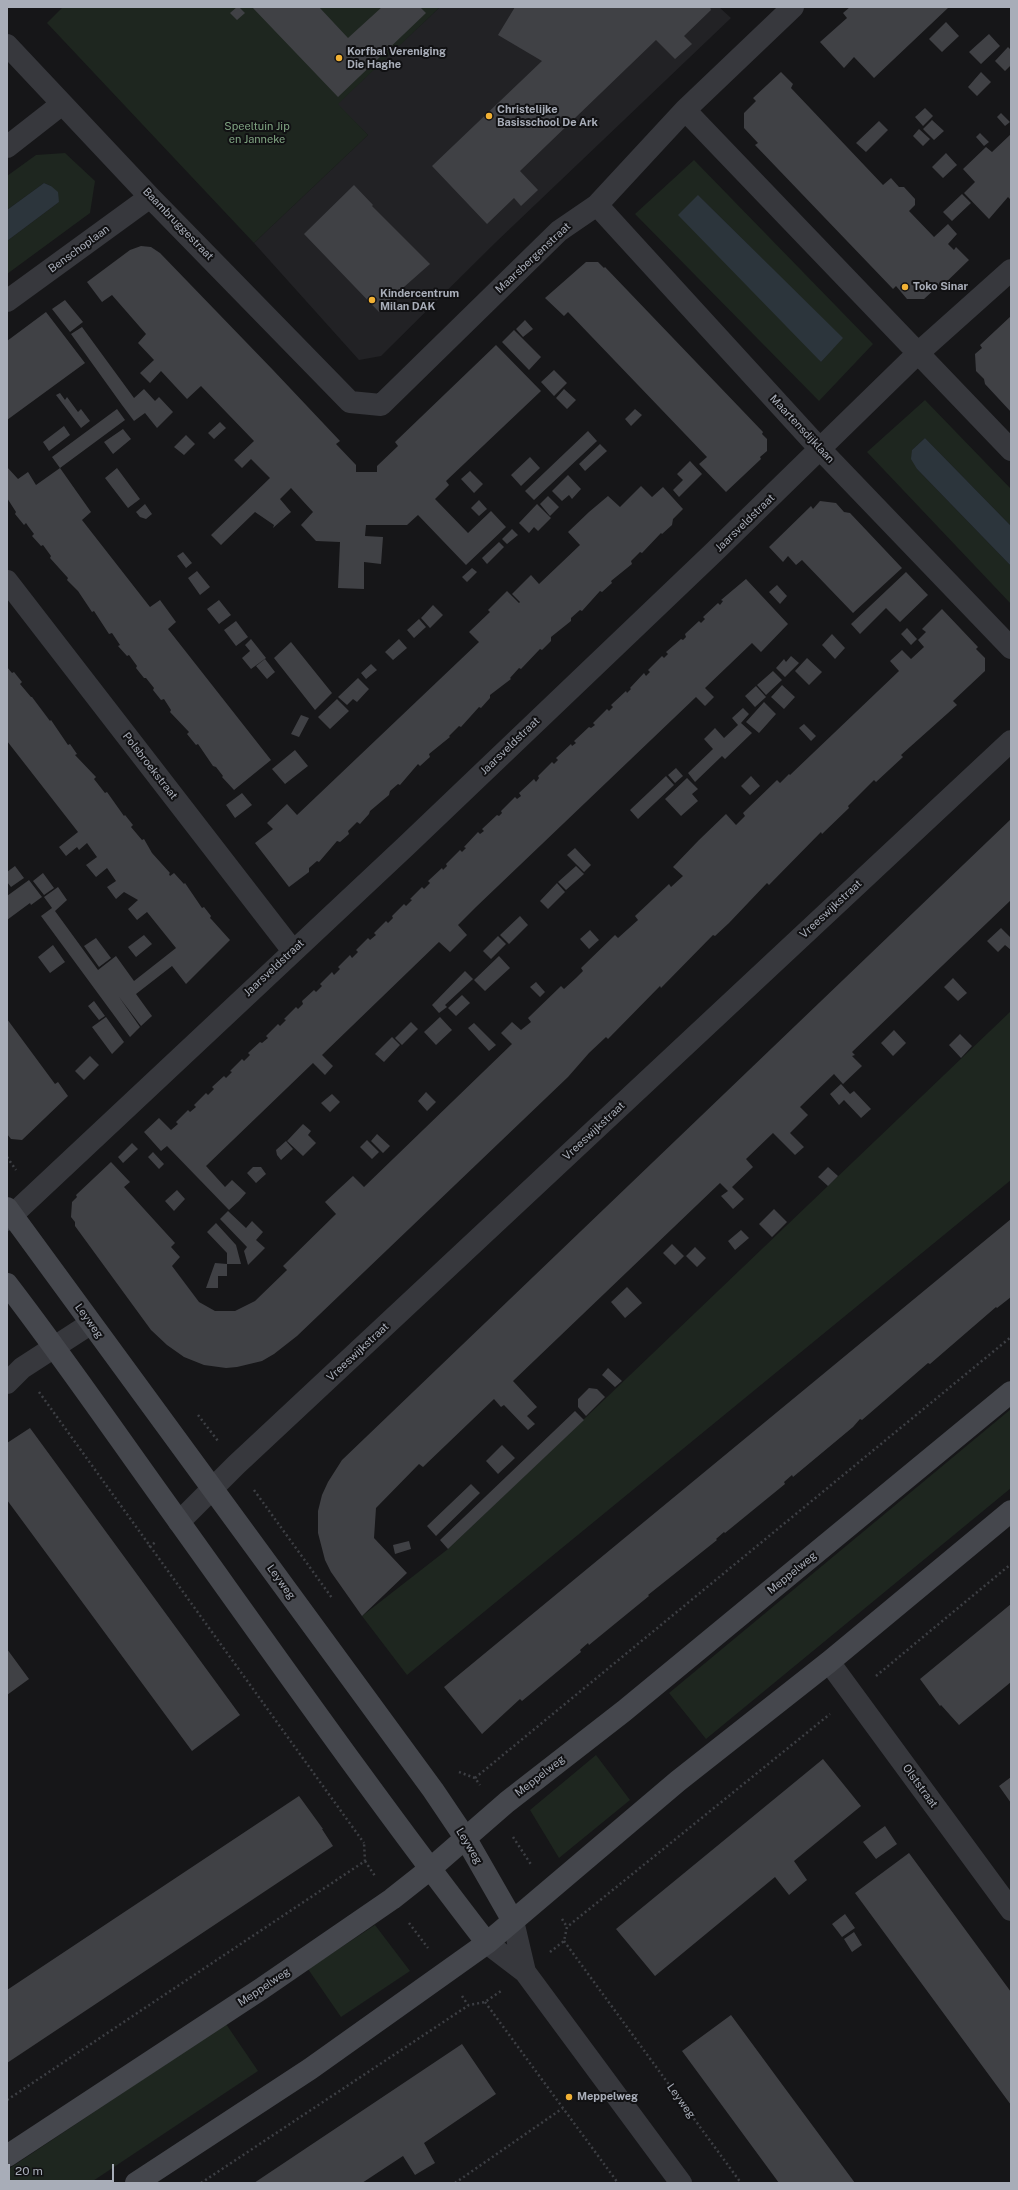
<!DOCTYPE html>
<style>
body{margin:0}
#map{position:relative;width:1018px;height:2190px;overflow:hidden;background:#161618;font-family:"Public Sans",sans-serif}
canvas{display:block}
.frame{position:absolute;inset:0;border:8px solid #a8adb8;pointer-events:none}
.scale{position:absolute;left:8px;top:2164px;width:106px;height:18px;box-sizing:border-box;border:2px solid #a8adb8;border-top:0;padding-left:5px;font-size:12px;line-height:14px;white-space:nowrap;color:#a8adb8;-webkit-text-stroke:3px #111113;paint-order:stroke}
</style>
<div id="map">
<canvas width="1018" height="2190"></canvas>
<div class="frame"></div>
<div class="scale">20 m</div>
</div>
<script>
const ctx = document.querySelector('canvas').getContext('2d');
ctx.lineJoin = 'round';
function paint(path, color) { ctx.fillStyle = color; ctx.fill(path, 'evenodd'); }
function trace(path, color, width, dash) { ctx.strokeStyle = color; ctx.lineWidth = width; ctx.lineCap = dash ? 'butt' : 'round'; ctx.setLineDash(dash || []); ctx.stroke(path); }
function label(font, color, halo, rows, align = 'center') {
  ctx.font = font + ' "Public Sans",sans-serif'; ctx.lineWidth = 4; ctx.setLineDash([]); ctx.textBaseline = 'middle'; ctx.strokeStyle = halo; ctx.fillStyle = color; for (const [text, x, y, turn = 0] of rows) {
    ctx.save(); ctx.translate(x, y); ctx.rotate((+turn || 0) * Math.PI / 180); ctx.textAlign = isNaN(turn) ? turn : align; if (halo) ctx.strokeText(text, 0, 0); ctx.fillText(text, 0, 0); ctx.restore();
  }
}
paint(new Path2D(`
 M440,7H719L731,18L495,243L381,356L359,360L254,243L368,135L337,104Z`), '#222225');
paint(new Path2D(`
 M63,7H440L338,104L368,135L254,243L47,23Z
 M65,153L95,181L90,213L7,274V241L59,202L51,186L44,183L7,210V176L36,155Z
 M694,160L873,344L819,401L635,214ZM698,195L842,338L821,362Z
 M925,400L1011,489V526L925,438L912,450L917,469L1011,566V604L867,452Z
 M1011,1011V1180L407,1675L362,1616L448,1549Z
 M1011,1409V1488L706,1739L669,1693Z
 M596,1755L630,1800L559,1858L530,1810Z
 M375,1925L410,1971L341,2017L308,1969Z
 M226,2024L258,2071L90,2183H7V2170Z`), '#1e261f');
paint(new Path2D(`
 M44,183L51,186L58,192L59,202L7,241V210Z
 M698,195L843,338L821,362L678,215Z
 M925,438L1011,526V566L917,469L911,459L912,450Z`), '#2c353c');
paint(new Path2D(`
 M237,7H239L245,13L237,20L230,13Z
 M252,7H319L348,38L382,7H420L426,13L338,97Z
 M515,7H710L711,10L684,36L692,44L675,59L656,40L520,171L538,190L521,206L514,198L487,224L432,166L542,61L498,35Z
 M850,7H949L874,78L854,57L844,68L820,42L847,18L843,13Z
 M946,22L959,36L942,52L929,39Z
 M989,34L1000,46L981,64L969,52Z
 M1008,47L1011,50V65L1005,71L995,61Z
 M781,72L793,84L791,88L883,185L891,178L899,187H904L915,199V205L909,211L934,237L948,224L957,234L948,244L954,250L956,247L969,260L938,290L936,288L924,299H907L896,286L893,289L755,145L758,143L744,128V113L756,101L753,98Z
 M981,72L991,82L977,96L968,87Z
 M925,108L933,116L923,126L915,117Z
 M1001,113L1010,122L1005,126L997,117Z
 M932,120L944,131L934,140L923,129Z
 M879,121L888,130L866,152L856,143Z
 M919,129L930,139L923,146L913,136Z
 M980,133L989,142L984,146L976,137Z
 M1011,134V200L1008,197L989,219L964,193L975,182L963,169L986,147L992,152Z
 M946,153L957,165L943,178L932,167Z
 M354,185L373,205L372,206L430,264L387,302L379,312L304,234Z
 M962,194L971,203L952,221L943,212Z
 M141,246L151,247L160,253L273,370L340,441L336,444L356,465V472H377V466L398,446L395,442L496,345L541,391L446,481L449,485L435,499L468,533L491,511L506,527L466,565L418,515L407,525H366L365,536L383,537L381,564L364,562V589L338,588L340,542L316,541L301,525L313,512L291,488L280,499L291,512L273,528L274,525L255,512L221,545L211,535L270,478L251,459L242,468L234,460L254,441L201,386L187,399L161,371L150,383L140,373L154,360L138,343L146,334L112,295L102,302L87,282L130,250Z
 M586,262H598L604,268L605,267L763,432L762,434L767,439V451L760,457L761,459L726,492L699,464L707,457L568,312L564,316L545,298Z
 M65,300L83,322L70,332L52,309Z
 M46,312L85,363L7,420V341Z
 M1011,316V412L985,384L984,379L976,371L975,354L982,348L980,345Z
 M525,320L533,329L523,337L516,329Z
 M82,327L134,398L144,389L155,401L159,397L173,412L157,428L145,413L134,421L122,405L71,334Z
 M514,330L541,357L529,370L502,342Z
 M554,370L567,383L554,396L541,382Z
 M564,389L576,400L567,409L556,398Z
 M60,393L65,400L67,397L78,412L81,409L90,421L81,428L56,395Z
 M117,409L125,420L60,468L91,512L82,520L150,607L160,600L176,622L168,629L271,760L234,790L222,777L223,776L216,767L213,766L198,744L196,745L187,734L189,732L170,712L171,710L164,699L161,700L153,690L154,688L146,678H144L136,668L137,666L129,655L127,656L118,646L120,645L112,633L109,634L94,611L92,612L78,591L67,580L68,578L50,558L51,556L43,545L41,546L32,536L34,534L28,526L26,523L24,525L15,514L16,512L7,498V467L18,479L28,472L36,485L60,468L52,457Z
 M635,409L642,415L631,426L625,419Z
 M220,422L226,428L214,439L208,433Z
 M64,426L70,435L49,451L43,442Z
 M123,429L131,439L113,454L104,442Z
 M588,431L597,441L534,500L525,491Z
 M186,435L195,444L184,455L174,447Z
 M600,444L607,451L585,471L579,464Z
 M530,457L540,468L521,486L511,475Z
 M690,461L702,474L679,497L673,490L683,480L677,474Z
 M117,468L140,499L128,508L105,478Z
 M470,471L483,484L474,493L461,479Z
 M568,475L581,489L572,499L569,495L562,501L552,491Z
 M641,486L652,497L663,487L683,509L673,519L672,525L662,534L661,533L642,553L640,552L631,561L632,564L611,581L612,583L602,592L600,591L582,611L580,610L571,618V621L551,637V641L542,650L540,649L521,669L519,668L510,678L511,679L490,695V698L481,708L479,707L461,727L459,726L449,736L450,737L429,754L430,757L420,766L418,764L400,785L398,784L390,791L389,795L370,811L369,814L360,824L357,822L348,831L349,834L340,842L337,841L319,862L317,861L309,868V872L289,887L255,843L273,829L267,823L287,804L297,815L479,642L469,632L490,612L488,610L507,591L519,603L520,602L512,594L531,575L539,584L559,565L580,545L568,532L589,512L608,496L620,507Z
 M548,496L559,507L550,516L540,504Z
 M479,500L487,509L479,516L471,508Z
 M820,501L836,503L844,512L850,513L902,568L853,613L802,560L796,565L788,556L783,562L769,547L811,506L813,509Z
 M145,504L152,514L146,519L140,517L136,512Z
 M537,504L551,518L538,531L534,527L529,533L519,523Z
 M512,529L518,535L507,544L502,539Z
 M499,542L504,547L487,564L482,558Z
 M183,552L192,563L186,568L177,556Z
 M472,568L477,572L467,582L462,577Z
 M197,571L210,587L200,595L188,578Z
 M906,572L928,595L900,622L886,608L860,634L851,624Z
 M746,579L788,624L761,652L752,643L705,688L714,697L705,706L696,697L476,907L458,925L467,935L450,952L439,942L322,1055L333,1066L325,1075L313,1063L206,1166L225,1187L232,1180L246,1193L239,1201L229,1210L167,1146L161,1151L144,1132L159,1118L171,1130L178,1124L176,1122L188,1110L190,1112L196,1107L194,1105L206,1093L208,1095L214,1089L212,1087L224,1076L226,1078L232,1072L230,1071L242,1059L244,1061L250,1055L248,1053L260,1042L262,1043L268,1038L266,1036L278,1024L280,1026L286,1020L284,1019L296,1007L298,1009L303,1004L302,1001L314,990L316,992L322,986L320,984L332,972L334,975L340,969L338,967L350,955L352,958L358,952L356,950L368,938L370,940L376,935L374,933L386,921L388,923L393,918L392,916L404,904L406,906L412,900L410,899L422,887L424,889L430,883L428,881L442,868L443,870L447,866L446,864L460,850L462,852L466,848L464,847L478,832L480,834L484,831L482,829L497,815L499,816L502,813L501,811L515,797L517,799L521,796L519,793L534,779L536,782L539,778L538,776L552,762L554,764L558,760L556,758L571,744L572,746L576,743L574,741L589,727L591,728L595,725L593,723L607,709L609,711L613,707L611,705L626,691L627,693L631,689L630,688L644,673L646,676L650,672L648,670L662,656L664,658L668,654L666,652L681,639L683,640L686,637L685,634L699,621L701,623L705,619L703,617L718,603L720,605L723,601L721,600Z
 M777,585L787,596L780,604L769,592Z
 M219,600L231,615L219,624L207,609Z
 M433,605L443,615L430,628L421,618Z
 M942,609L978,647L976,649L985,658V671L953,701L957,705L901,755L903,757L876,782L874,780L848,806L849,808L822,834L821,832L769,885L767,883L729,923L715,936L713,935L661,988L660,986L608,1039L606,1037L589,1053L568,1077L297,1336L274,1354L262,1361L237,1367L226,1368L204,1365L184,1357L167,1345L151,1330L75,1226V1222L71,1217L72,1202L77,1197L76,1195L111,1162L130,1182L124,1187L175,1243L171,1247L180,1257L172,1266L199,1302L215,1311H235L255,1301L287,1270L283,1266L336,1214L325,1202L353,1176L364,1187L512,1044L501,1033L512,1022L521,1030L531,1022L528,1018L561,986L564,989L576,978L583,971L581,968L615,935L618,938L638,920L635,916L669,884L671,887L683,876L673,867L699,840L726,814L736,825L745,816L743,813L777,780L780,783L789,774L790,775L899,671L890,661L902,650L911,659L924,647L918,640L926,632L922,629Z
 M419,619L426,627L414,638L407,630Z
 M236,621L248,637L236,646L224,630Z
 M907,628L917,639L911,645L901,634Z
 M832,634L845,648L835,659L822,645Z
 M251,639L266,658L251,669L242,658L250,651L245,645Z
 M399,639L407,648L393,660L385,652Z
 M291,642L332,693L315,710L274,658Z
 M791,656L799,663L785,677L776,668L784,659L786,662Z
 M807,658L822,672L809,685L795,671Z
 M265,659L275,672L267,679L256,666Z
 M371,664L377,670L366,679L361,673Z
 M7,667L12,673L14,672L22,682L20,684L31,697H32L50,721L51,720L68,745L70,744L77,754L75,755L96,777L94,779L105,793L107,792L124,816L125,815L133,825L131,827L142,840L144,839L152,853L170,873L169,874L170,876L174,873L184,884L185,883L202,908L204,907L211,916L210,918L212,920L230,940L186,984L172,966L136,994L152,1016L141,1026L119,997L140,1027L130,1037L41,916L52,908L44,897L58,887L67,900L55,911L98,970L116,956L134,981L176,948L147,912L137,920L128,909L138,900L124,892L116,899L107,887L116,881L107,868L96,877L86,865L97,857L87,843L79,850L77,847L66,856L59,847L78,832L7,741Z
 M773,671L782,680L766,695L757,685Z
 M358,678L369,689L357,702L353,699L347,705L338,697Z
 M782,685L795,697L784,709L771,697Z
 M756,686L766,697L755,707L745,696Z
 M337,699L349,711L330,729L318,717Z
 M764,702L776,714L759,733L746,722Z
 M743,708L749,714L741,723L752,733L725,759L722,756L695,782L688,773L713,749L704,739L715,728L724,738L738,725L732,718Z
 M301,715L309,718L299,737L291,734Z
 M804,724L816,736L811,741L799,728Z
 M295,750L308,766L285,784L272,769Z
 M676,768L683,776L675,783L668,775Z
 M666,776L674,785L638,819L630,810Z
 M751,776L760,786L750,795L741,786Z
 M687,778L698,789L692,794L698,801L681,816L665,799Z
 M242,793L252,805L235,818L226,805Z
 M1011,819V900L852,1052L855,1055L852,1056L862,1066L843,1084L834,1074L800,1107L808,1115L790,1133L804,1147L795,1155L773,1133L746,1159L753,1167L732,1187L744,1199L733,1209L721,1196L728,1191L720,1183L513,1381L537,1407L527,1416L535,1424L528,1430L504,1405L501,1407L494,1399L423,1467L419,1464L376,1508L374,1538L407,1573L362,1616L331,1572L325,1560L318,1533V1511L322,1495L328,1482L342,1460Z
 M575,848L591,865L584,872L567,855Z
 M15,866L24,878L11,887L7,882V872Z
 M576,866L584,874L566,890L558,882Z
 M43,873L54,888L44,895L33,881Z
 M29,880L42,897L31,905L30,903L7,920V896Z
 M557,883L565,892L548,909L540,901Z
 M520,916L528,925L509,944L500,935Z
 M1001,928L1011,938V950L1005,945L998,952L987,941Z
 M590,930L599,940L589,949L580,939Z
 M144,935L152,944L136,957L128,947Z
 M498,936L506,944L491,959L483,951Z
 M96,938L111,958L99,967L84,946Z
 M53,945L65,962L50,973L38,957Z
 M499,956L510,968L485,991L474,980Z
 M465,971L473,979L445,1005L447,1007L439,1013L432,1005Z
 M953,978L967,993L958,1001L944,987Z
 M536,982L545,992L540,997L530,987Z
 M462,995L470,1003L456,1016L448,1008Z
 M94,1001L105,1016L99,1020L88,1006Z
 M106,1017L124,1042L112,1054L92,1027Z
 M440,1017L452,1030L436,1045L424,1032Z
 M7,1019L55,1084L58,1082L68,1096L22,1140L11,1139L7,1134Z
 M411,1022L418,1029L402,1045L395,1038Z
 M474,1023L496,1045L489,1051L468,1028Z
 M894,1030L906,1043L893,1056L881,1043Z
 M960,1034L972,1046L961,1058L949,1045Z
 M392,1037L400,1045L384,1062L375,1054Z
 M90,1056L99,1065L84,1080L75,1071Z
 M841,1084L850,1094L854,1091L871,1109L861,1118L844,1100L839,1105L830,1094Z
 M426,1092L436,1102L427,1111L418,1101Z
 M332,1094L340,1102L330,1112L321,1103Z
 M303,1124L311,1131L308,1135L316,1143L303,1156L287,1141Z
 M377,1134L390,1146L383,1153L371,1141Z
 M367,1140L379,1152L372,1159L360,1147Z
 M286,1141L293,1149L281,1160L277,1155L276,1150Z
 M132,1143L138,1149L123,1163L118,1157Z
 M153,1152L164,1164L159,1169L148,1157Z
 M253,1167H261L266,1174L256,1183L247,1173Z
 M828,1167L838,1176L828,1186L818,1177Z
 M177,1190L185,1199L174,1211L165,1201Z
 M774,1209L787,1222L772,1237L759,1224Z
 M228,1211L246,1228L252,1221L263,1232L256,1240L265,1248L248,1265L244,1251L247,1247L220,1219Z
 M1011,1219V1297L997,1308L996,1307L930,1364L928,1363L862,1420L860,1419L853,1427L793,1477L792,1475L784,1482L785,1484L725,1533L724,1532L716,1539L717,1540L648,1595L649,1596L589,1645L588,1643L580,1650L581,1652L522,1701L520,1699L482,1734L444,1687Z
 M216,1223L236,1245L241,1264H227V1253L207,1232Z
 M741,1230L749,1238L735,1250L728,1241Z
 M672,1244L684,1256L675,1265L663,1253Z
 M695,1247L706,1258L697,1267L686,1256Z
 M215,1263L227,1264V1276H218V1288H206Z
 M627,1287L642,1303L625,1318L611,1302Z
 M608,1368L622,1381L615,1387L602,1375Z
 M589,1388L597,1389L605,1397L586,1416L578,1407V1399Z
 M575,1411L584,1420L448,1549L440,1540Z
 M30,1428L240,1715L192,1751L7,1500V1443Z
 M502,1445L515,1458L498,1474L486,1461Z
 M471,1484L480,1493L436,1536L427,1526Z
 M409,1541L411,1549L395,1554L393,1545Z
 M1011,1604V1682L959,1725L941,1705L940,1706L920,1679Z
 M7,1649L29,1679L7,1695Z
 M823,1759L861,1806L794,1861L807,1880L789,1895L775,1877L655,1976L616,1929Z
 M1011,1777V1803L999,1786Z
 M299,1796L323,1829H322L333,1846L7,2063V1990Z
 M885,1826L897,1844L876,1859L863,1842Z
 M909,1853L1011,1992V2105L855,1893Z
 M845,1914L855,1928L842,1937L832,1924Z
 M854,1932L862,1945L852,1952L844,1939Z
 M731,2015L784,2087L855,2183H779L682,2051Z
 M462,2044L496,2094L424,2143L435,2163L415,2175L403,2156L362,2183H254Z`), '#404145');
trace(new Path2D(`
 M7,1157L16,1170
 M39,1392L364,1843
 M198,1415L218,1441
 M254,1490L332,1598
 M149,1547L157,1541
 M876,1676L1011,1564
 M459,1772L475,1778L480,1785
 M475,1778L1011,1337
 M513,1837L532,1866
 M365,1861L375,1876
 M562,1919L567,1927
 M409,1923L428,1948
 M564,1941L741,2183
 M550,1952L564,1941L567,1927L830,1714
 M462,1996L468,2005
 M485,2002L618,2183
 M7,2100L365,1861L364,1843
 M201,2183L469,2005L485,2002L501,1991
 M455,2183L563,2108`), '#3d3f44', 2.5, [2, 3]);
trace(new Path2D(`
 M7,45L150,197L350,402L381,405L559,231L597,205L685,110L793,7
 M685,110L1011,450
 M7,147L62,104
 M597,205L820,449L1011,648
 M7,301L150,197
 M7,581L293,951
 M7,1220L406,846L714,552L917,354L1011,270
 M7,1383L22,1368L90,1324
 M179,1522L236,1465L1011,741
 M829,1662L1011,1910
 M513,1921L525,1972
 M487,1943L525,1972L681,2183`), '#37383d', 22);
trace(new Path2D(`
 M7,1208L433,1790L466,1839L513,1921
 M7,1284C67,1362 122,1443 180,1523C281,1664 381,1806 487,1943
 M7,2156L261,1989L392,1899L430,1869L507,1802L624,1711L1011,1392
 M136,2183L310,2069L487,1943L678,1781L829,1662L1011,1511`), '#45474d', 22);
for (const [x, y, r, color] of [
 [339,58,4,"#f2b134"],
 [489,116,4,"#f2b134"],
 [905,287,4,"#f2b134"],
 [372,300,4,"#f2b134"],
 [569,2097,4,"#f2b134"]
]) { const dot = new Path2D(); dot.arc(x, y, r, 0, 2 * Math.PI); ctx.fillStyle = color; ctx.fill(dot); trace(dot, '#111113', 1.5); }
label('bold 11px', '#a8adb8', '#111113', [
 ["Korfbal Vereniging",347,52],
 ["Die Haghe",347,65],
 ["Christelijke",497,110],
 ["Basisschool De Ark",497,123],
 ["Toko Sinar",913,287],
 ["Kindercentrum",380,294],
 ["Milan DAK",380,307],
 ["Meppelweg",577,2097]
], 'left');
label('11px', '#7fa381', '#111113', [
 ["Speeltuin Jip",257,127],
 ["en Janneke",257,140]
]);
label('11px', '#a8adb8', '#111113', [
 ["Baambruggestraat",178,224,46],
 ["Benschoplaan",79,249,-36],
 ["Maarsbergenstraat",533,258,-43],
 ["Maartensdijklaan",802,429,47],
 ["Jaarsveldstraat",745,523,-44],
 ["Jaarsveldstraat",510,746,-44],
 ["Polsbroekstraat",150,766,52],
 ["Vreeswijkstraat",831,909,-43],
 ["Jaarsveldstraat",274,968,-43],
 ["Vreeswijkstraat",594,1131,-43],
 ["Leyweg",89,1321,54],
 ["Vreeswijkstraat",358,1352,-43],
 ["Meppelweg",792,1573,-39],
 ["Leyweg",281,1582,54],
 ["Meppelweg",540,1776,-38],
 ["Olststraat",920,1786,54],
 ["Leyweg",469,1846,59],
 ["Meppelweg",264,1987,-34],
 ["Leyweg",681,2101,54]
]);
</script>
